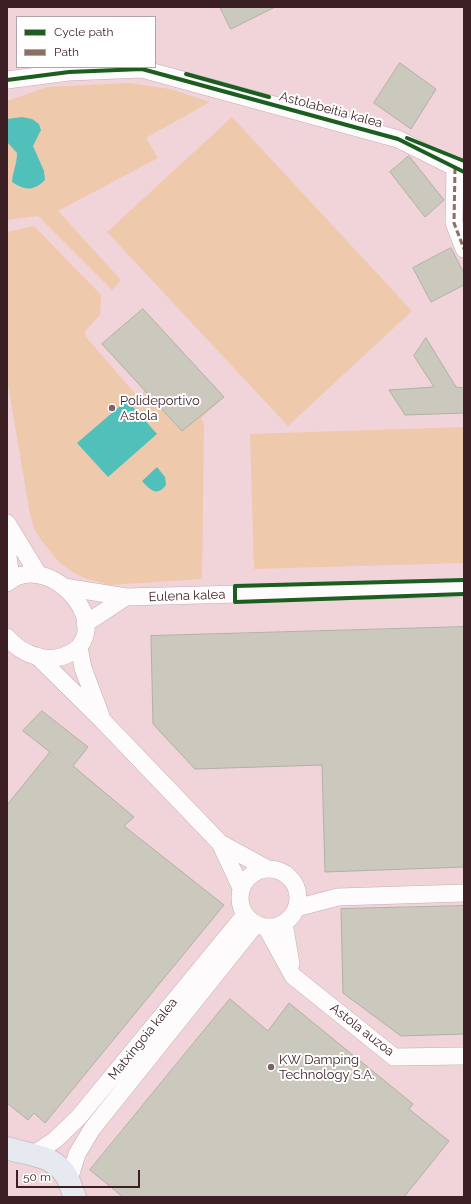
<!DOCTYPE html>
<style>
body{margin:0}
#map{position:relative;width:471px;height:1204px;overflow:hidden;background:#f4e2e5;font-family:Raleway,sans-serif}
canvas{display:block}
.frame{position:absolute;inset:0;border:8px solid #3c1e25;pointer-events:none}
.legend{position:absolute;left:16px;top:16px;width:140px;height:52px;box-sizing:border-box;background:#fff;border:1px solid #b1a5a8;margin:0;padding:5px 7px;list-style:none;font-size:12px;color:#3c1e25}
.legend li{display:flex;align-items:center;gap:8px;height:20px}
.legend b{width:20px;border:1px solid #b1a5a8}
.scale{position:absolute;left:16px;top:1170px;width:124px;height:18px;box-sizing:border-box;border:2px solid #3c1e25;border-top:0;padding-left:5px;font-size:12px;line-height:14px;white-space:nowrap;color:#3c1e25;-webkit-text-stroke:3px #fff;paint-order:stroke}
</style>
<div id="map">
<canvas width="471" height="1204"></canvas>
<div class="frame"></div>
<ul class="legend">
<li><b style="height:5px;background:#1b5e20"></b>Cycle path</li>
<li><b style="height:5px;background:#8d6e63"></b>Path</li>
</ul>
<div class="scale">50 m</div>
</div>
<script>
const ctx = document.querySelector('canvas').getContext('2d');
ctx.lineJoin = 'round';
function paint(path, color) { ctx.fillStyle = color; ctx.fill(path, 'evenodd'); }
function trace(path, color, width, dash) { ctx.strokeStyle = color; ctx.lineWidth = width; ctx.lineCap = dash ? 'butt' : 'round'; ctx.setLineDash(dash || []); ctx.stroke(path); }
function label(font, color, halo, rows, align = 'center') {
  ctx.font = font + ' Raleway,sans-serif'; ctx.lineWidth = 4; ctx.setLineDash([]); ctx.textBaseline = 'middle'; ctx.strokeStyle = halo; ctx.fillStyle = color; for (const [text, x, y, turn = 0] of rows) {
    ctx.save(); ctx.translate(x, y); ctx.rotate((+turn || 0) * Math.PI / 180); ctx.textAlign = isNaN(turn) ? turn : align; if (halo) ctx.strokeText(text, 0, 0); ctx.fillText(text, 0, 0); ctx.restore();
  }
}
paint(new Path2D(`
 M7,7H464V1197H7ZM17,17H155V67H17Z`), '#f0d4d9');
paint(new Path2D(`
 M129,83L170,89L210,102L146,138L158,158L58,211L121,280L112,290L38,216L7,220V101L47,87Z
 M232,117L412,311L288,426L107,232Z
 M34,226L101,295L100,315L85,331L86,337L138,397L145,391L102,344L143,309L224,397L201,418L204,425L202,579L110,585L84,578L71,571L59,562L41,540L34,528L30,514L7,379V232Z
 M464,427V563L254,569L250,434Z`), '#efc9ac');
paint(new Path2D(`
 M22,117L32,119L39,124L41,130L33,146L44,171L45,180C34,191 25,191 12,182C13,171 17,164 17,153L7,142V119Z
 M127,400L157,434L108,477L77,443Z
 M157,467L165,477L166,485C157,497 150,490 142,481Z`), '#51c0ba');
const building = new Path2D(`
 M220,7H275L231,29Z
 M400,63L436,89L411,129L374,103Z
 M409,156L444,200L425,217L390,172Z
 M451,248L464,273V285L431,302L413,268Z
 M143,309L224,397L182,431L102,344Z
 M426,338L456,387L464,388V413L405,415L389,390L434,387L414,356Z
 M464,627V867L325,872L322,765L195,769L153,724L151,636Z
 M42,711L88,747L73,766L134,817L124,826L224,905L45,1123L34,1113L28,1120L7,1103V805L50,752L23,731Z
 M464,906V1034L401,1036L343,993L341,909Z
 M230,999L268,1031L289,1003L413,1104L409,1109L449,1141L404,1197H123L90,1170Z`);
paint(building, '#cbc8bd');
trace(building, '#b3b0a5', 1);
const street = new Path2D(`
 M7,80L69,72L142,69L398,139L464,172
 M455,168L454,223L464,249
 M7,523L38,574
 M7,548L11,579
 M7,583C18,573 33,572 47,577C71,586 100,621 79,647C77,649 74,651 72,652C50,666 22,655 7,637
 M64,587L126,597L464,588
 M85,624L126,597
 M79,647L83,668L101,716
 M37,656L102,720L220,843L266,868
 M220,843L241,888
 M240 898a29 29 0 1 1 58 0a29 29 0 1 1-58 0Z
 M296,908L338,897L464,893
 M284,923L291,964
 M266,927L293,976L394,1057L464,1056
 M34,1154L55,1140L78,1118L245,915
 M69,1180L77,1154L92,1129L256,924`);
const primary = new Path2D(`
 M7,1148C30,1156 56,1154 68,1179C71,1185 72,1191 75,1197`);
trace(street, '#c4aeb2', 18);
trace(primary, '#ccbfc2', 24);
trace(street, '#fdfbfb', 17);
trace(primary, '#e6eaf0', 22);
trace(new Path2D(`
 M455,168L454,223L464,249`), '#8d6e63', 3, [6, 3]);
trace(new Path2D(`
 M186,74L269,97
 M7,80L69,72L142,69L398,139L464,172
 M407,138L464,161
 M464,580L235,586V602L464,594`), '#1b5e20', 4);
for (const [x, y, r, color] of [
 [112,408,4,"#7c6368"],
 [271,1067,4,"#7c6368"]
]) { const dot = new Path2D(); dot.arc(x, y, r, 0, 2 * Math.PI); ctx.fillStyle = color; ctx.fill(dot); trace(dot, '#fff', 1.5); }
label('13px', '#3c1e25', '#fff', [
 ["Astolabeitia kalea",331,110,15],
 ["Eulena kalea",187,596,-2],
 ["Astola auzoa",362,1030,38],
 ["Matxingoia kalea",143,1039,-51]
]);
label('13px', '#3c1e25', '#fff', [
 ["Polideportivo",120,401],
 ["Astola",120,416],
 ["KW Damping",279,1060],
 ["Technology S.A.",279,1075]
], 'left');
</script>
